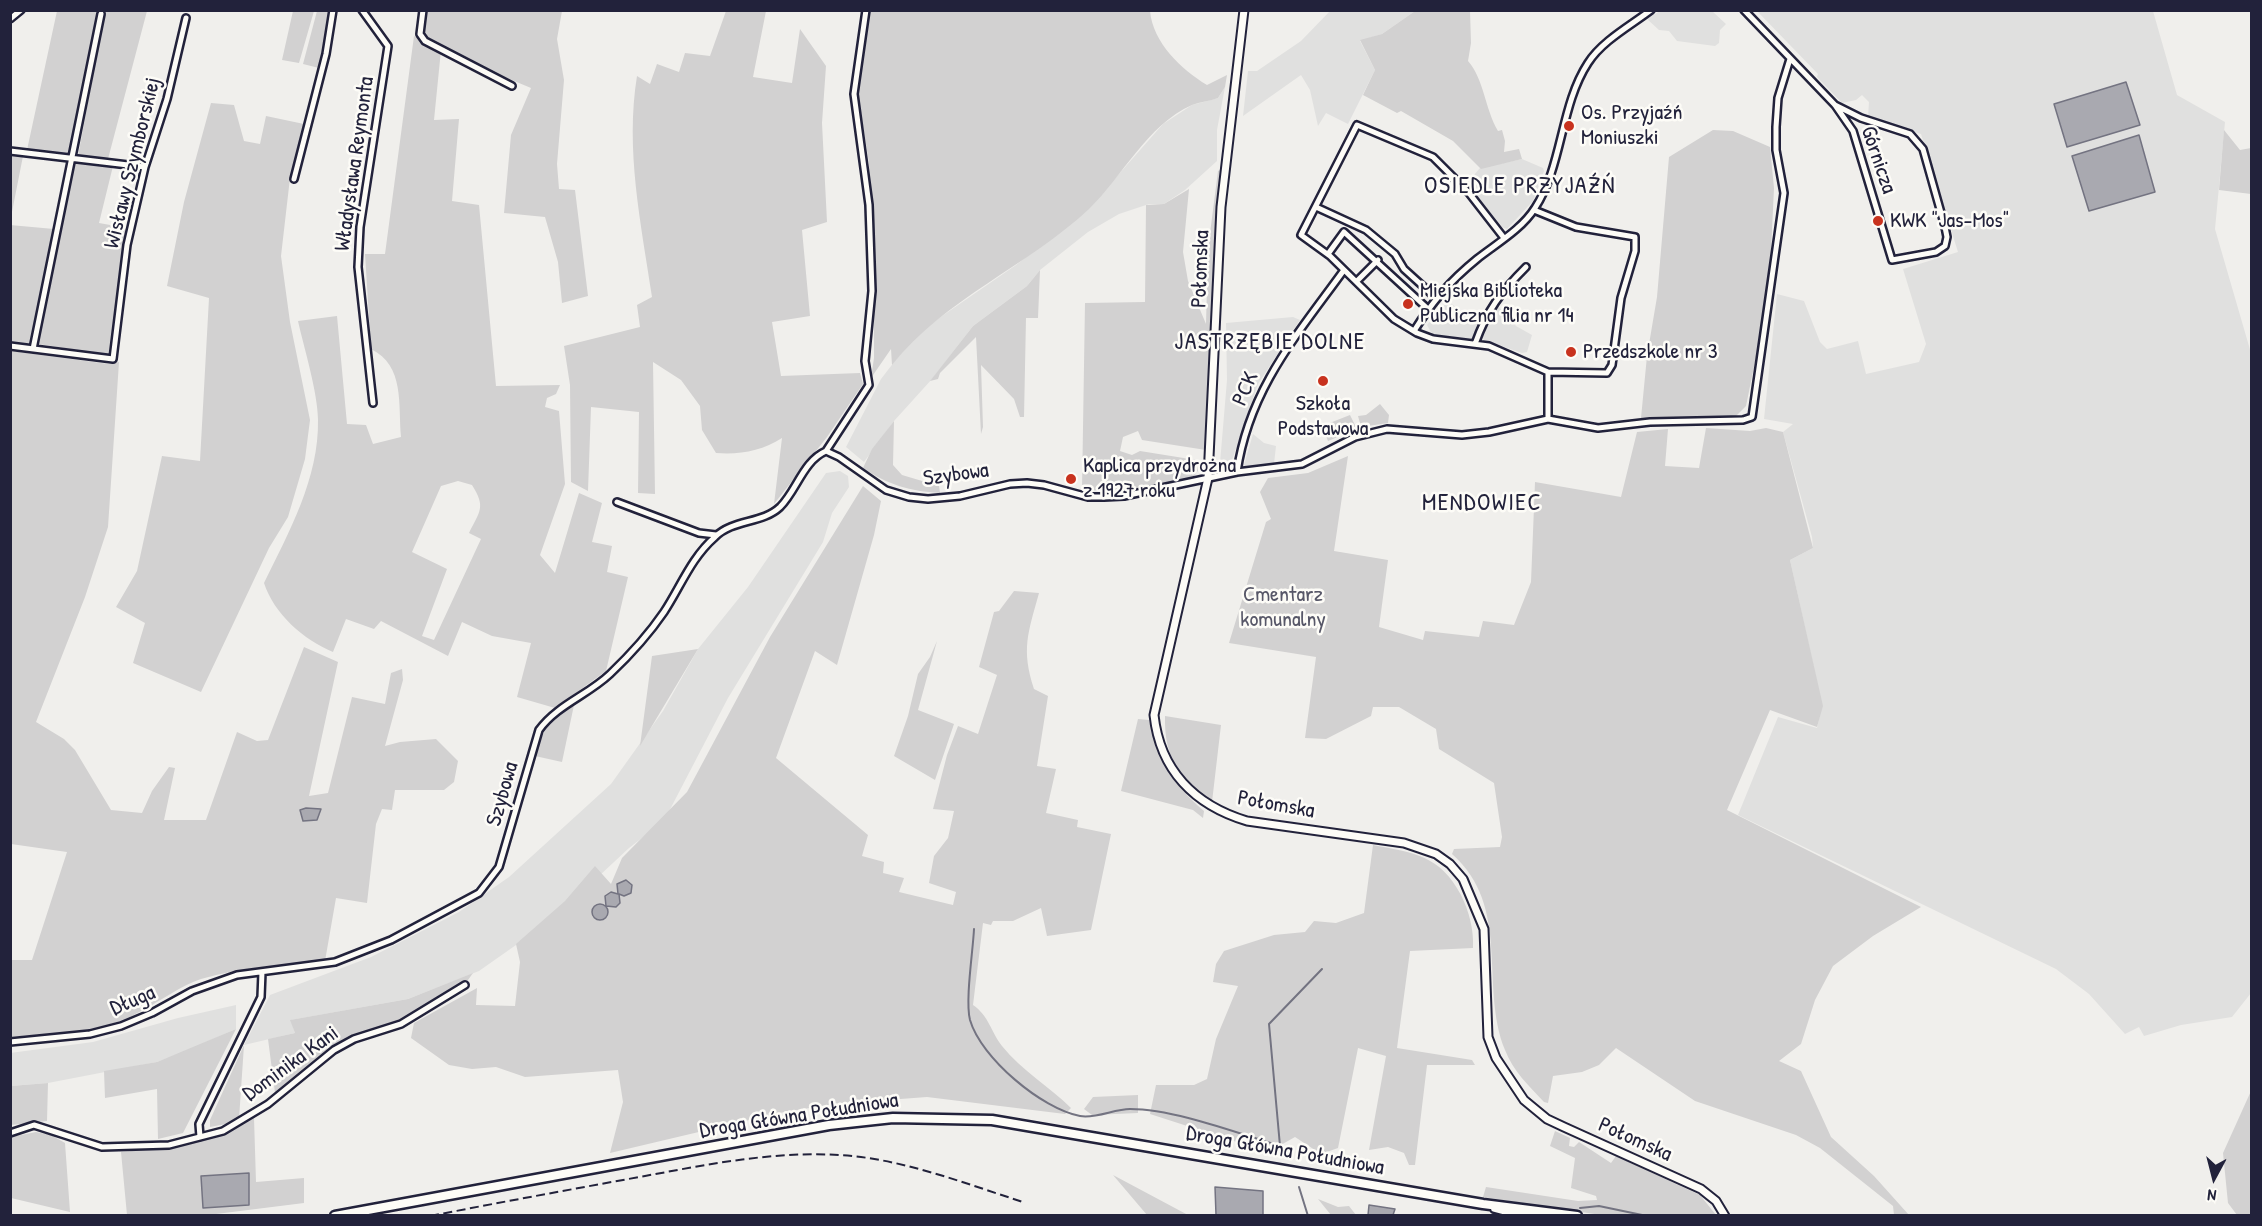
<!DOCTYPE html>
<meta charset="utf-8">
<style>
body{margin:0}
#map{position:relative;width:2262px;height:1226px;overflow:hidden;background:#f0efec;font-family:"Patrick Hand",sans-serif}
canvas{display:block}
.frame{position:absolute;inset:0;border:12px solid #22223b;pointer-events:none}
.north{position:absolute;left:2184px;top:1148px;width:60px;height:60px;-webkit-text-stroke:4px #fdfcf7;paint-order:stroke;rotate:187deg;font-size:16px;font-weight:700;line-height:24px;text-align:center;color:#22223b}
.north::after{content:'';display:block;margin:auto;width:21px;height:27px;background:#22223b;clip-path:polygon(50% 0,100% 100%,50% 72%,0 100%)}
</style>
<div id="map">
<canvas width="2262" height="1226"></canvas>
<div class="frame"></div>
<div class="north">N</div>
</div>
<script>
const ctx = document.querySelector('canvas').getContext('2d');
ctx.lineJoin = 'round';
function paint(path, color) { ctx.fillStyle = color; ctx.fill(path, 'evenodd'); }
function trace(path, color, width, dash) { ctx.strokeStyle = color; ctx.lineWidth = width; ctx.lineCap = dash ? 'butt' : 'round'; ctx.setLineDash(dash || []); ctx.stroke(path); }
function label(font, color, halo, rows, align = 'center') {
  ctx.font = font + ' "Patrick Hand",sans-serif'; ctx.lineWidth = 5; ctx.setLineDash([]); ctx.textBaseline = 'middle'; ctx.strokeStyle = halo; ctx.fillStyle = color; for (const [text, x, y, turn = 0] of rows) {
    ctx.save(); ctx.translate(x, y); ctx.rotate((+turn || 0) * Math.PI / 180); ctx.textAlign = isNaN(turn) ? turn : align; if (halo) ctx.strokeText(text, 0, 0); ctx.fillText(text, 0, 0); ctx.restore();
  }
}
paint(new Path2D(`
 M1330,11H1415L1382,34L1360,41L1375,70L1348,124L1326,113L1318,126L1310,90L1301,75L1243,116L1248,71H1257L1301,41Z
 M1660,11H1712L1726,24L1720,30L1719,43L1715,46L1677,41L1669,31L1659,30L1647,19Z
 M1757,11H2153L2177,95L2225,122L2215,229L2251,353V993L2232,1017L2181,1025L2144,1036L2139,1027L2125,1034L2089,994L2056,969L1738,815L1778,717L1817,728L1822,705L1790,560L1813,548L1812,537L1783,432L1793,424L1764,419L1777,294L1804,301L1820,342L1827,349L1858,341L1866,374L1919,362L1926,344L1903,269L1958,252L1921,134L1868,118L1869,102L1862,95L1856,100L1842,103L1817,77L1818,74Z
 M1225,87L1217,130V161L1185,190L1164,204H1149L1119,214L1088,232L1040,270L1027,286L973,326L932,379L894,421L864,462L846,447L881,379L908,344L929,325L1016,265L1088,209L1163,124L1192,105L1218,98Z
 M1522,159L1543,168L1544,171L1533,201L1507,229L1502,227L1467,183L1480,168Z
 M1448,301L1478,325L1474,337L1470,339L1432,334L1427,325Z
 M1497,305L1516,326L1532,335L1527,352L1522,353L1484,340L1482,335L1487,320Z
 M1293,317L1300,320L1258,384L1231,463H1220L1227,380L1226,323Z
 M1253,434L1264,443L1276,446L1274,464L1247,468L1244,465Z
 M840,471L848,476L849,487L832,513L823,542L728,698L664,821L629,848L553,919L479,971L408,999L291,1020L295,1033L244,1045L270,995L371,957L459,912L509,877L611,784L663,711L698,649L748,587L826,473Z
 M236,1005V1029L186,1051L157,1062L48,1083L11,1086L10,1053L93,1042L178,1018Z`), '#e0e0df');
paint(new Path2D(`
 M57,11H147L108,159L78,156L105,11H98L69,155L27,150Z
 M293,11H314L299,63L282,60Z
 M317,11H330L319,68L303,64Z
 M426,11H562L557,39L564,80L557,164L559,189L575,190L588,296L562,303L558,262L545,217L504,213L511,135L531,88L483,68L425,36L422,29Z
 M726,11H766L753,77L792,83L800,29L826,66L822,123L827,222L802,230L810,316L772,322L781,376L860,373L863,384L827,437L774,504L782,438C762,451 739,455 716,453L702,430L700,406L681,380L653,362L655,494L638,493L639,412L591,407L588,491L571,482L570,385L564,346L640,327L637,305L652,297C641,223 625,150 637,76L650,84L657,64L679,72L685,53L710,56Z
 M869,11H1150C1153,43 1181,69 1207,85L1227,75L1225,87L1218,98C1210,101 1200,102 1192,105C1147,125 1123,176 1089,209C1028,266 944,299 892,365L891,349L871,378L874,358V309L869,163L858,94L859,66Z
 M1415,11H1470L1471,43L1468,61C1484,79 1485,109 1498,131L1502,130L1505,141L1504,152L1519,149L1522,159L1481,169L1453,141L1401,111L1397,113L1363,95L1375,70L1360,40L1382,34Z
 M414,36L441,50L434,120L459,119L452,201L479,205L496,386L560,385L556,394L547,398L545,407L559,411L565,484L540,555L555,573L579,493L602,503L592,542L612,546L607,572L628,577L606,671L555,708L517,697L531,643L492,636L462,622L448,656L381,621L374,629L346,619L333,652C304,640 274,614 264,583C289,532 319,478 318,420C318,393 304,348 298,321L337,316L347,424L366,425L373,444L401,437C398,404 405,366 371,349L365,254H385ZM458,481L472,485C486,507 480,511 469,533L481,539L434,640L422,636L447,569L412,552L441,486Z
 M211,103L234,105L244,141L260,144L266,116L304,124L290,178L281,256L290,322L310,420L305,459L288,517L269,548L201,692L133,663L145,623L116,607L137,571L162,456L200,461L209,298L167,286L184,202Z
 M1713,130L1733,131L1770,147L1774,188L1769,293L1746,406L1736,416L1641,418L1647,356L1657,297L1669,157Z
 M2224,130L2240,150L2251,148V194L2219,190Z
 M11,154L23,156L11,217L10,154Z
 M74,162L113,166L99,223L127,228L110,355L38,344Z
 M1222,169C1214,263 1213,357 1206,450L1142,440L1138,431L1123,437L1120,451L1132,455L1140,451L1196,460L1200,468L1192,479L1126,491L1082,490L1085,303L1145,302L1146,205L1164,204L1189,189L1183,252L1188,281L1206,324L1208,249L1218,171Z
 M10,225L54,229L32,343L29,345L11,342Z
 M1040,270L1038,318H1026L1024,417H1020L1014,399L981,365L983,427L981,434L976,337L940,373L938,379L930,381L973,326L1027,286Z
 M11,351L109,364L119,362L108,527L85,597L36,722L64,739L75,750L111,810L142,813L152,791L169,767L175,768L164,820H206L237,732L257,741L268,740L304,647L338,662L309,796L328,793L352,697L385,704L391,673L402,669L403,680L385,746L400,742L436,739L458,761L454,782L444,790H395L392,810L382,809L376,824L367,903L336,898L325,961C284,965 241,967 201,979C176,987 148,1011 120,1021C84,1034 47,1033 11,1037V960H32L67,852L11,844Z
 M1380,404L1389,415L1388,423L1361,427L1358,416L1366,415Z
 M1350,415L1357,429L1328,441L1322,426Z
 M894,421L893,465L902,475L939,486L940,493C910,491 888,485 863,468L872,449Z
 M1706,428L1750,431L1766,428L1783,432L1813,548L1790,560L1823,706L1817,727L1770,710L1727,810L1921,907L1873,936L1833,966L1815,1000L1801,1044L1779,1061L1801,1071L1831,1137L1874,1176L1909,1215H1894L1893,1206L1820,1148L1796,1135L1695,1101L1616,1048L1599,1065L1582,1072L1553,1076L1548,1103L1544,1102C1529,1086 1513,1071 1505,1050C1479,985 1512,907 1452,854L1454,849L1500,847L1502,837L1494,783L1439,749L1436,729L1399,707H1373L1371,716L1326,739L1305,738L1316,657L1229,643L1266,522L1271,519L1260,492L1268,478L1308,473L1348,456L1334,551L1388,560L1379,627L1423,640L1425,631L1479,637L1483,621L1514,625L1531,582L1535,482L1621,497L1637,432L1668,429L1665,466L1699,468Z
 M863,486L881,501L874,535L837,665L815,651L776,758L868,835L862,856L884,862L883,873L904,878L899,892L953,905L956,892L929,883L934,856L948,838L954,811L933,809L947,755L958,726L978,734L997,675L979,667L994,612L999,611L1014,591L1039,593C1028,633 1021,649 1034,689L1048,696L1037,766L1056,769L1046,813L1078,820L1077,827L1111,834L1091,930L1047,936L1041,908L1013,921H993L991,925L983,923L973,1005C989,1016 991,1032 1002,1046C1022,1071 1050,1087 1071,1108L1065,1114L927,1097L834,1104L779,1113L610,1153L623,1102L618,1070L525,1077L496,1067L472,1069L449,1065L411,1038L414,1023L477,988L476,1005L515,1006L520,962L516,944L565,901L595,866L611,884L622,858L687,792L770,637Z
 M937,641L918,710L954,724L935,780L894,756L908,716L918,674L930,657Z
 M698,649L640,746L652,656Z
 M574,705L562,762L535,756C544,727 549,721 574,705Z
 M1165,716L1221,725L1212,802C1179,777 1164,758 1165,716Z
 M1138,719L1149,720C1159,763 1171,782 1204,811L1203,818L1193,810L1121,791Z
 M1373,845C1414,853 1440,855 1461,895C1469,911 1474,930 1473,948L1410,951L1397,1048L1472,1060L1475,1065H1427L1415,1165H1409L1404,1153L1388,1147L1369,1150L1386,1056L1358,1048L1338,1148L1321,1154L1295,1137L1279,1146L1243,1144L1150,1114L1156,1085H1194L1207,1079L1216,1039L1238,986L1213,982L1216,964L1224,951L1274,935L1305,932L1314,921L1336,923L1364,913Z
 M473,973L463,987L405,1020L341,1042L275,1093L268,1039L295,1033L290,1020L408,999Z
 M236,1029L183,1133L158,1139L157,1089L105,1098L104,1071L157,1062Z
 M244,1045L239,1119L231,1123L210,1127V1120Z
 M48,1083L47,1121L11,1125V1086Z
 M2251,1091V1215H2237L2228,1203L2223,1153Z
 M1138,1095V1113L1092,1115L1084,1109L1093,1097Z
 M254,1118L256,1182L304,1178V1203L208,1215H127L121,1152C168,1148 213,1141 254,1118Z
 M1555,1131L1570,1138L1569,1146L1574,1147L1579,1142L1611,1163L1616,1156L1700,1195L1716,1215H1601L1483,1197L1486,1187L1578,1201L1597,1200L1596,1196L1571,1188L1575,1158L1550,1146Z
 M36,1132L51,1135L65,1143L70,1212L11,1198V1137Z
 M1113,1175L1188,1215H1147Z
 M1318,1199L1338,1207L1349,1206L1356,1215H1331Z`), '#d2d1d1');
const water = new Path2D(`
 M2126,82L2140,125L2067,147L2054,104Z
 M2139,135L2155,192L2089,211L2072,156Z
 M306,808L321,809L317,820L303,821L300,810Z
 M626,880L632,885L631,893L624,896L619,894L620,903L616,907L606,906L605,896L611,892L618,894L617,884Z
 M592 912a8 8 0 1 1 16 0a8 8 0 1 1-16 0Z
 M249,1173V1205L203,1208L201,1176Z
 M1215,1187L1263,1191V1215H1216Z
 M1369,1205L1395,1209L1393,1215H1368Z`);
paint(water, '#a9a9b0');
trace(water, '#737381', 1.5);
trace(new Path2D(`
 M974,929C973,951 965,1001 970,1020C981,1058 1042,1109 1080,1116C1096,1119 1114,1109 1130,1109C1174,1109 1237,1133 1280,1146
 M1283,1155L1280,1146L1269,1024L1322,969
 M1299,1187L1308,1216
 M1580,1208L1599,1206L1647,1216`), '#737381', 2);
const minor = new Path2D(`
 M362,10L388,46L360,227L358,267L373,403
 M423,10L420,34L425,41L512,86
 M1744,10L1835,105L1853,131L1892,260L1936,252L1945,246L1947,237L1945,227L1923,149L1910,134L1861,118L1835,105
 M10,19L21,10
 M10,151L145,167
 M294,179L326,54L333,10
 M1316,207L1366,230L1395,254L1404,269L1436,298
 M1504,238L1469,193L1433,157L1357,125L1301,235L1330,256L1394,319L1417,333L1433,339L1489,346L1548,372L1607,373L1612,365L1621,298L1635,251V237L1576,227L1534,210
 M1328,254L1344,232L1428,309
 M1357,281L1378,260
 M1414,331C1432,302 1450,281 1477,259C1496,244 1522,229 1535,208C1563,165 1560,106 1588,63C1602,41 1630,26 1651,10
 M1475,344C1487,310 1501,292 1526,267
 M10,346L113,359L127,245L145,167L167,99L186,18
 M33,349L101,14
 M1548,419V372
 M826,451L869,385L865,361L872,291L869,205L854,94L866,10
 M1237,472C1249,389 1297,335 1344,270
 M617,502L699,533L716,535
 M10,1042L90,1034L121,1026L152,1013L192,991L237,975L335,962L391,940L479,893L499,867L539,730C557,705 588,695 610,674C630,655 649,634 664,612C681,586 691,558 715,537C733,519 762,524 780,507C797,490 803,461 826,451L839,457L886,490L909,497L928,499L960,496L1010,484L1027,483L1044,485L1088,497H1104L1124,496L1237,472L1302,464L1355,437L1387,429L1462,435L1489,432L1548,419L1598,428L1650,422L1743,420L1752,417L1784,193L1776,150V127L1778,98L1790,59
 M10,1133L34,1125L102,1147L169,1145L223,1131L268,1104L334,1050L354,1039L401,1024L465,985
 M200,1137L199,1124L261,997L262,972`);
const tertiary = new Path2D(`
 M1244,10L1221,207L1208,478L1154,715C1160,770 1194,805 1247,821L1404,843L1436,854L1450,864L1463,879L1484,929L1488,1037L1496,1058L1524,1100L1547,1119L1564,1127L1701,1189L1716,1201L1725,1216`);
const secondary = new Path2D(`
 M1495,1208L1525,1216
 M335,1216L829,1125L893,1118L992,1120L1483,1204L1577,1216`);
trace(minor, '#22223b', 10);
trace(tertiary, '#22223b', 11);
trace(secondary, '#22223b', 13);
trace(minor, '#fdfcf7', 5);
trace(tertiary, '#fdfcf7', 7);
trace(secondary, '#fdfcf7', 8);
trace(new Path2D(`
 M430,1216C502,1202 573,1189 645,1176C715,1163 789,1148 861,1157C915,1164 970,1185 1023,1202`), '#22223b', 2, [9, 4.5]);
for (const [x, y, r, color] of [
 [1569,126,6,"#c8321e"],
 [1878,221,6,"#c8321e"],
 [1408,304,6,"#c8321e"],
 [1571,352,6,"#c8321e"],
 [1323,381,6,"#c8321e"],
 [1071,479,6,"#c8321e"]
]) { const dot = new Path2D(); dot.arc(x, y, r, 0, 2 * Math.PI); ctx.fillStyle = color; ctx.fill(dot); trace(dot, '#fdfcf7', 2); }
label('22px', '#22223b', '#fdfcf7', [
 ["Os. Przyjaźń",1581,113],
 ["Moniuszki",1581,138],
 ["KWK \"Jas-Mos\"",1890,221],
 ["Miejska Biblioteka",1420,291],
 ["Publiczna filia nr 14",1420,316],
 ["Przedszkole nr 3",1583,352],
 ["Szkoła",1323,404,"center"],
 ["Podstawowa",1323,429,"center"],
 ["Kaplica przydrożna",1083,466],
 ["z 1927 roku",1083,491]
], 'left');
label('22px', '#22223b', '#fdfcf7', [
 ["Górnicza",1878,160,71],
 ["Wisławy Szymborskiej",133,163,-76],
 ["Władysława Reymonta",355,164,-82],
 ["Połomska",1201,269,-88],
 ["PCK",1246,389,-66],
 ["Szybowa",956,475,-8],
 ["Szybowa",503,794,-74],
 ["Połomska",1276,805,10],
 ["Długa",133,1001,-23],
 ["Dominika Kani",291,1064,-36],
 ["Droga Główna Południowa",799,1116,-9],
 ["Połomska",1635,1140,24],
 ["Droga Główna Południowa",1285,1151,10]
]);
label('22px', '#575768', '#fdfcf7', [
 ["Cmentarz",1283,595],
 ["komunalny",1283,620]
]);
ctx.letterSpacing = '1.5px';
label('24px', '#22223b', '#fdfcf7', [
 ["OSIEDLE PRZYJAŹŃ",1520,187],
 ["JASTRZĘBIE DOLNE",1270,343],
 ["MENDOWIEC",1482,504]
]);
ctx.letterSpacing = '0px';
</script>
